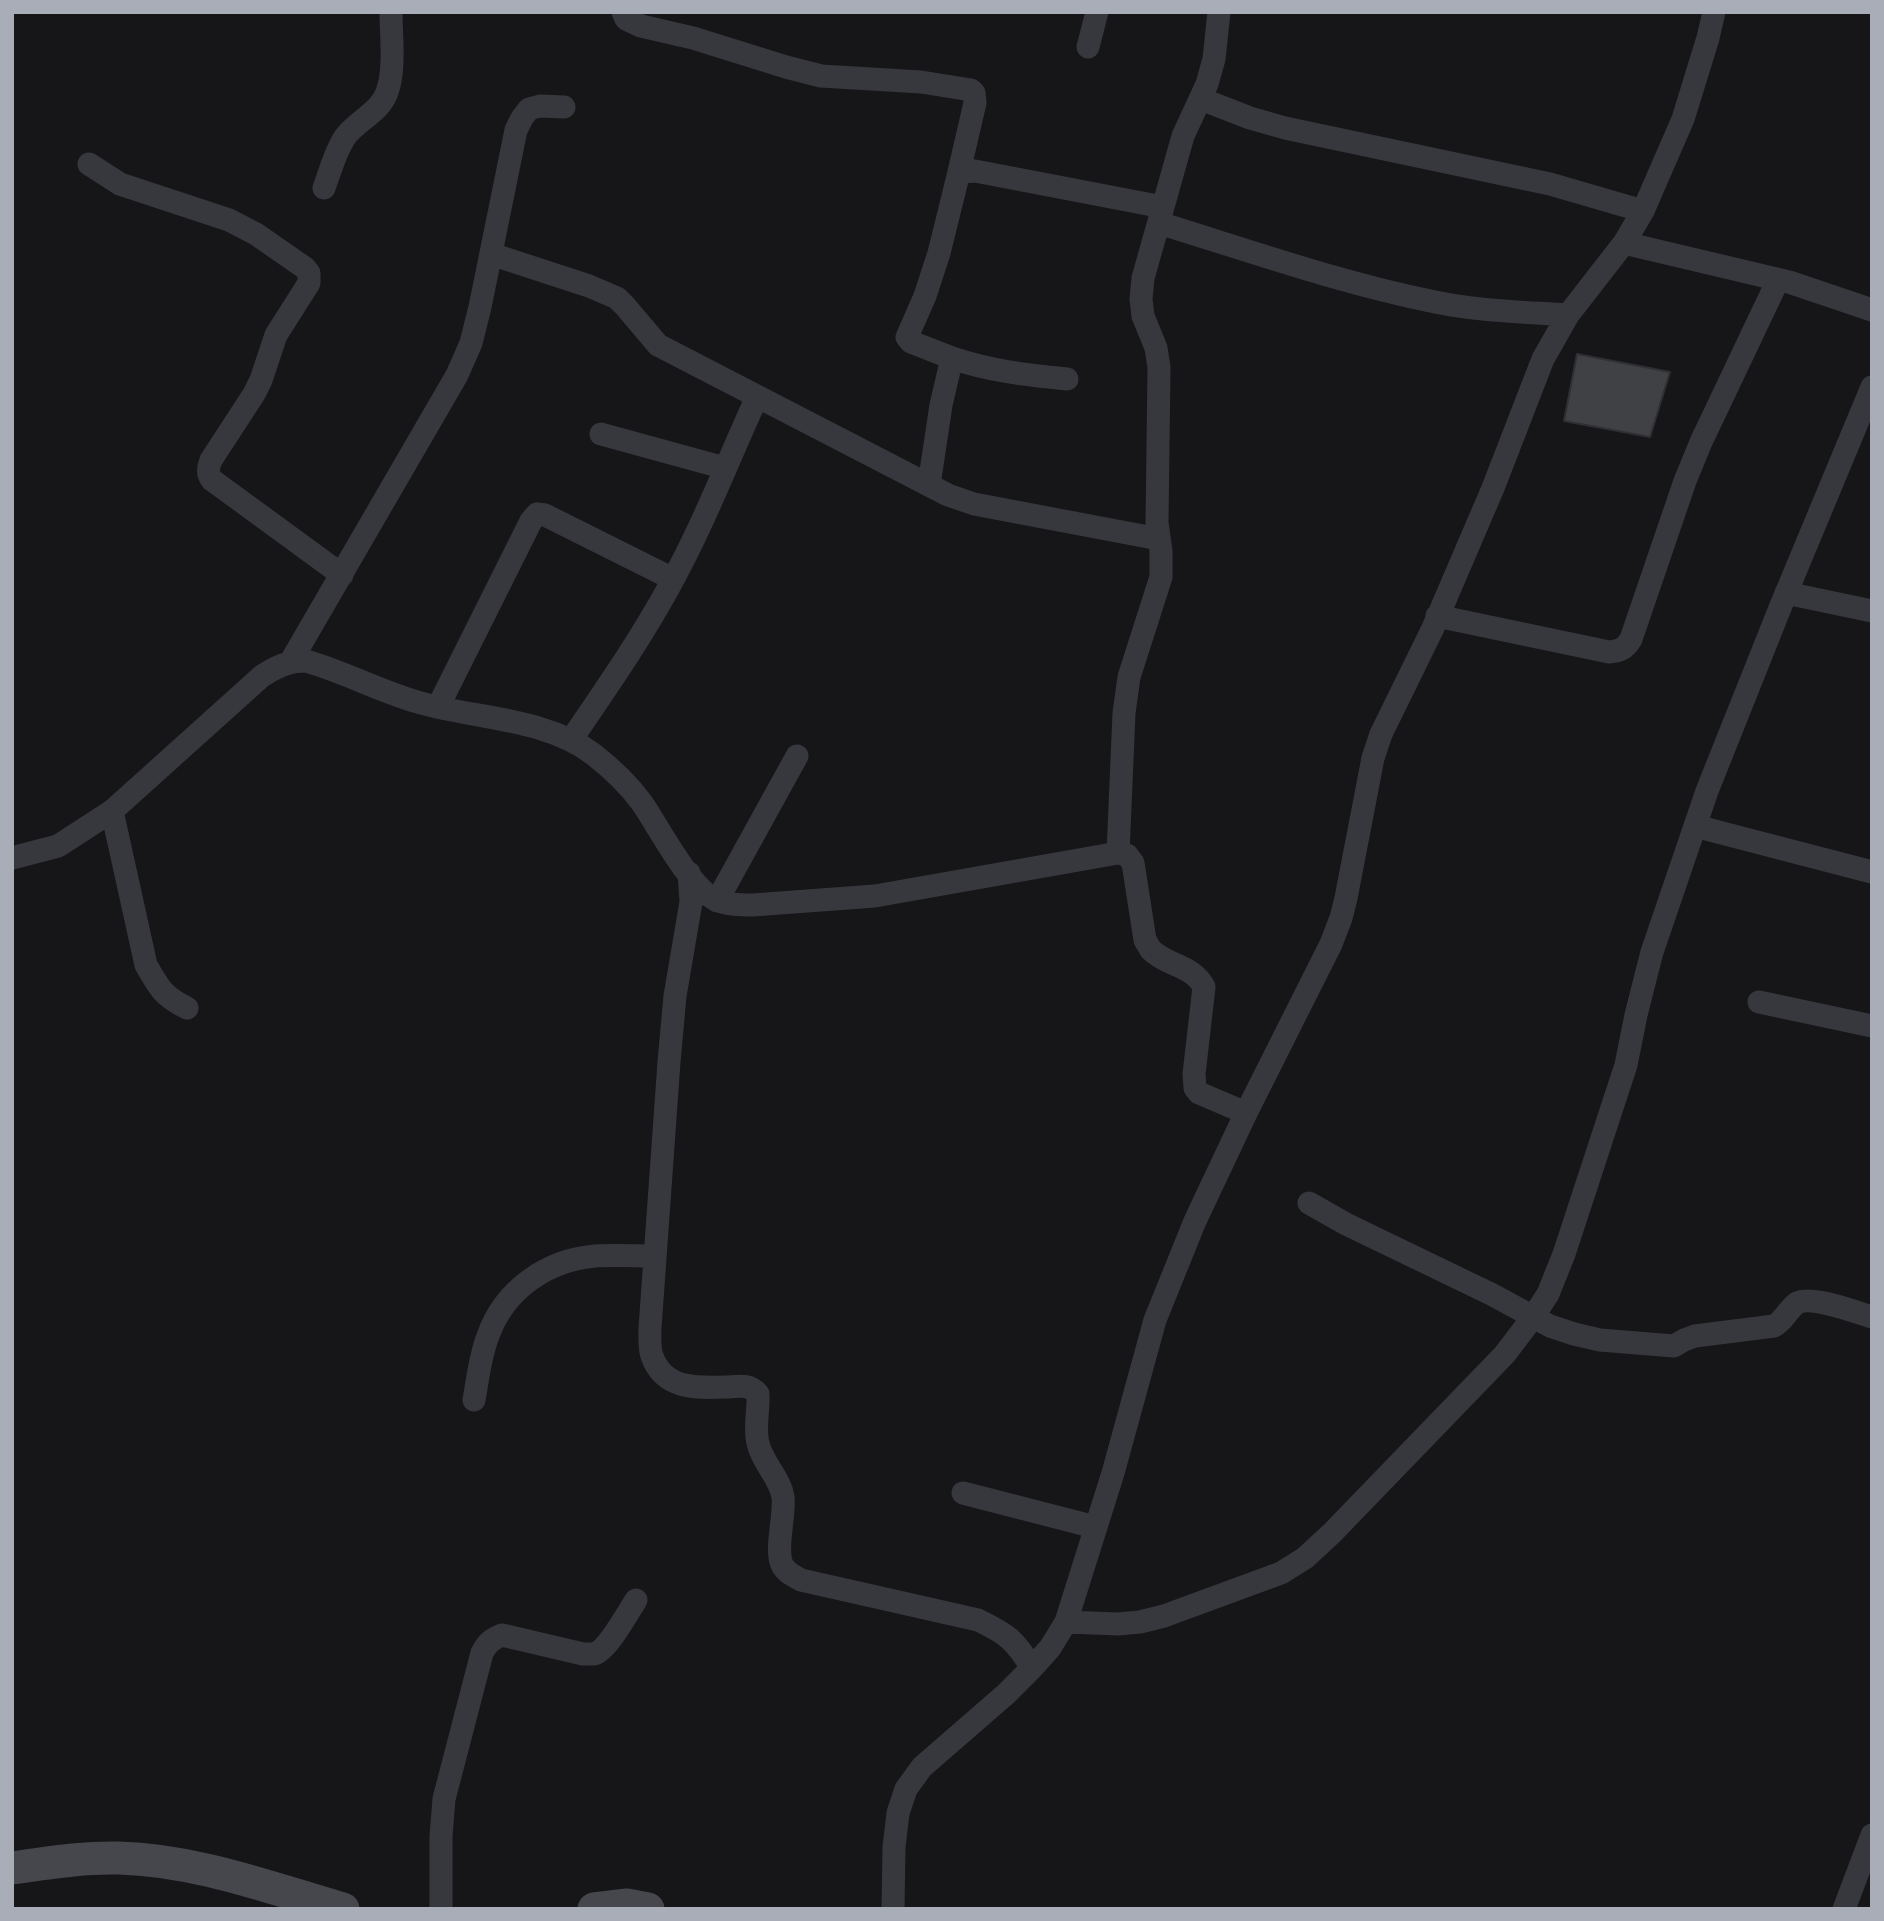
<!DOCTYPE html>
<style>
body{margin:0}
#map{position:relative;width:1884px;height:1921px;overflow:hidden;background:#161618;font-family:Karla,sans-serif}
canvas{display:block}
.frame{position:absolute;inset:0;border:14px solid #a8adb8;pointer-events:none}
</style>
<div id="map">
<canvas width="1884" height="1921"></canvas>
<div class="frame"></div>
</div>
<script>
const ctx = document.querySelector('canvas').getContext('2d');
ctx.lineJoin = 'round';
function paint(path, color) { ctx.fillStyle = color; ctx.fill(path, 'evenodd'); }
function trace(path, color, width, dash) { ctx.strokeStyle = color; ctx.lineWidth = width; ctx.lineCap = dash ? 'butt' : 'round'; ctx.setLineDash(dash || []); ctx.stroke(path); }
const building = new Path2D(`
 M1577,354L1670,372L1650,437L1564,421Z`);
paint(building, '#404145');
trace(building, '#303034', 2);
trace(new Path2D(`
 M623,12L626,19L641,26L693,38L786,67L821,76L921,82L971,90L974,93L975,103L958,176
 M1088,47L1097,12
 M1201,99L1250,118L1285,128L1550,184L1643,211
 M89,164L120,184L229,220L256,234L305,268L309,273V283L276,335L261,380L254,394L211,460C208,468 207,473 212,480L342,575
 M324,188C330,172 335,152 345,137C358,119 382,112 388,89C395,67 391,35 391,12
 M1159,223C1250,251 1341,283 1435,302C1479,311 1524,312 1568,315
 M1624,243L1789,282L1872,310
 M491,254L589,286L617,298L625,306L658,345L948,495L974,504L1159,539
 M952,358C990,371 1027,375 1067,379
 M601,434L725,468
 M929,485L941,405L952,358L911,342L907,337L925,296L939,253L958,176L963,172L975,171L1163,207
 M1786,593L1872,611
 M1437,616L1609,652C1620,651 1625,649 1631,639L1685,481L1701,442L1778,280
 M291,661L457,375L471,343L480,307L516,130L522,118L529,109L540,106L564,107
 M438,707L531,521L537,514L545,515L673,579
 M571,740C605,690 640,640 669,587C703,526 728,460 757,397
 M112,811L146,965C159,988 163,996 187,1008
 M1695,826L1872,872
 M1118,853L1124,713L1129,677L1161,577V551L1157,523L1159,367L1156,348L1143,316L1141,299L1143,278L1183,136L1207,84L1214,59L1219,12
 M12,858L58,846L112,811L262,676C276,667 288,661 306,661C345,672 381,692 421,703C477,719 545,718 593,754C611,768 629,785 642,803C660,829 689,887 716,900C727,905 741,905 753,905L875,896L1118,853L1127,855L1133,863L1145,940C1147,943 1149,947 1151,950C1167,966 1193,965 1204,987L1194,1074L1195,1088L1199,1093L1246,1113
 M689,873L691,902L675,996L669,1062L650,1328C650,1337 649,1348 652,1356C664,1390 697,1388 728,1387C740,1386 750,1384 758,1394C759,1409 754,1428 758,1443C762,1463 780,1477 783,1497C785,1516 776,1545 781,1562C784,1572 793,1575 801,1580L978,1620C1007,1634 1015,1640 1032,1668
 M717,901L797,756
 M1759,1002L1872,1026
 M1309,1203L1346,1224L1493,1295L1550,1326L1574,1334L1600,1340L1674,1346L1684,1340L1695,1336L1774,1326C1784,1321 1788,1309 1797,1303C1812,1295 1855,1312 1872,1317
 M474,1400C478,1378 480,1356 488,1336C504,1290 547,1260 595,1256C615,1255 635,1256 655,1256
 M963,1493L1095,1527
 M1066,1622L1118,1624L1140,1622L1164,1616L1281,1573L1305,1558L1332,1533L1505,1354L1533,1317L1548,1294L1564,1254L1626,1065L1636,1015L1652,952L1707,791L1780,608L1872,387
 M441,1909V1836L444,1799L482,1653C487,1643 492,1639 502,1635L583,1654C585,1654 593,1654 594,1654C608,1650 628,1612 636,1600
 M893,1909L894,1847L898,1813L906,1789L922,1767L1006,1694L1032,1668L1050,1648L1066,1622L1113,1473L1155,1320L1195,1221L1246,1113L1331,944L1341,918L1346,898L1373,758L1381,734L1433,628L1493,488L1543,359L1568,315L1624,243L1643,211L1683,119L1708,38L1714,12
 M1844,1909L1872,1835`), '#37383d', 23);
trace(new Path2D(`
 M12,1868C48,1863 83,1857 119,1858C196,1860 270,1888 343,1909
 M594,1909L627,1905L648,1909`), '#45474d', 33);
</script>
